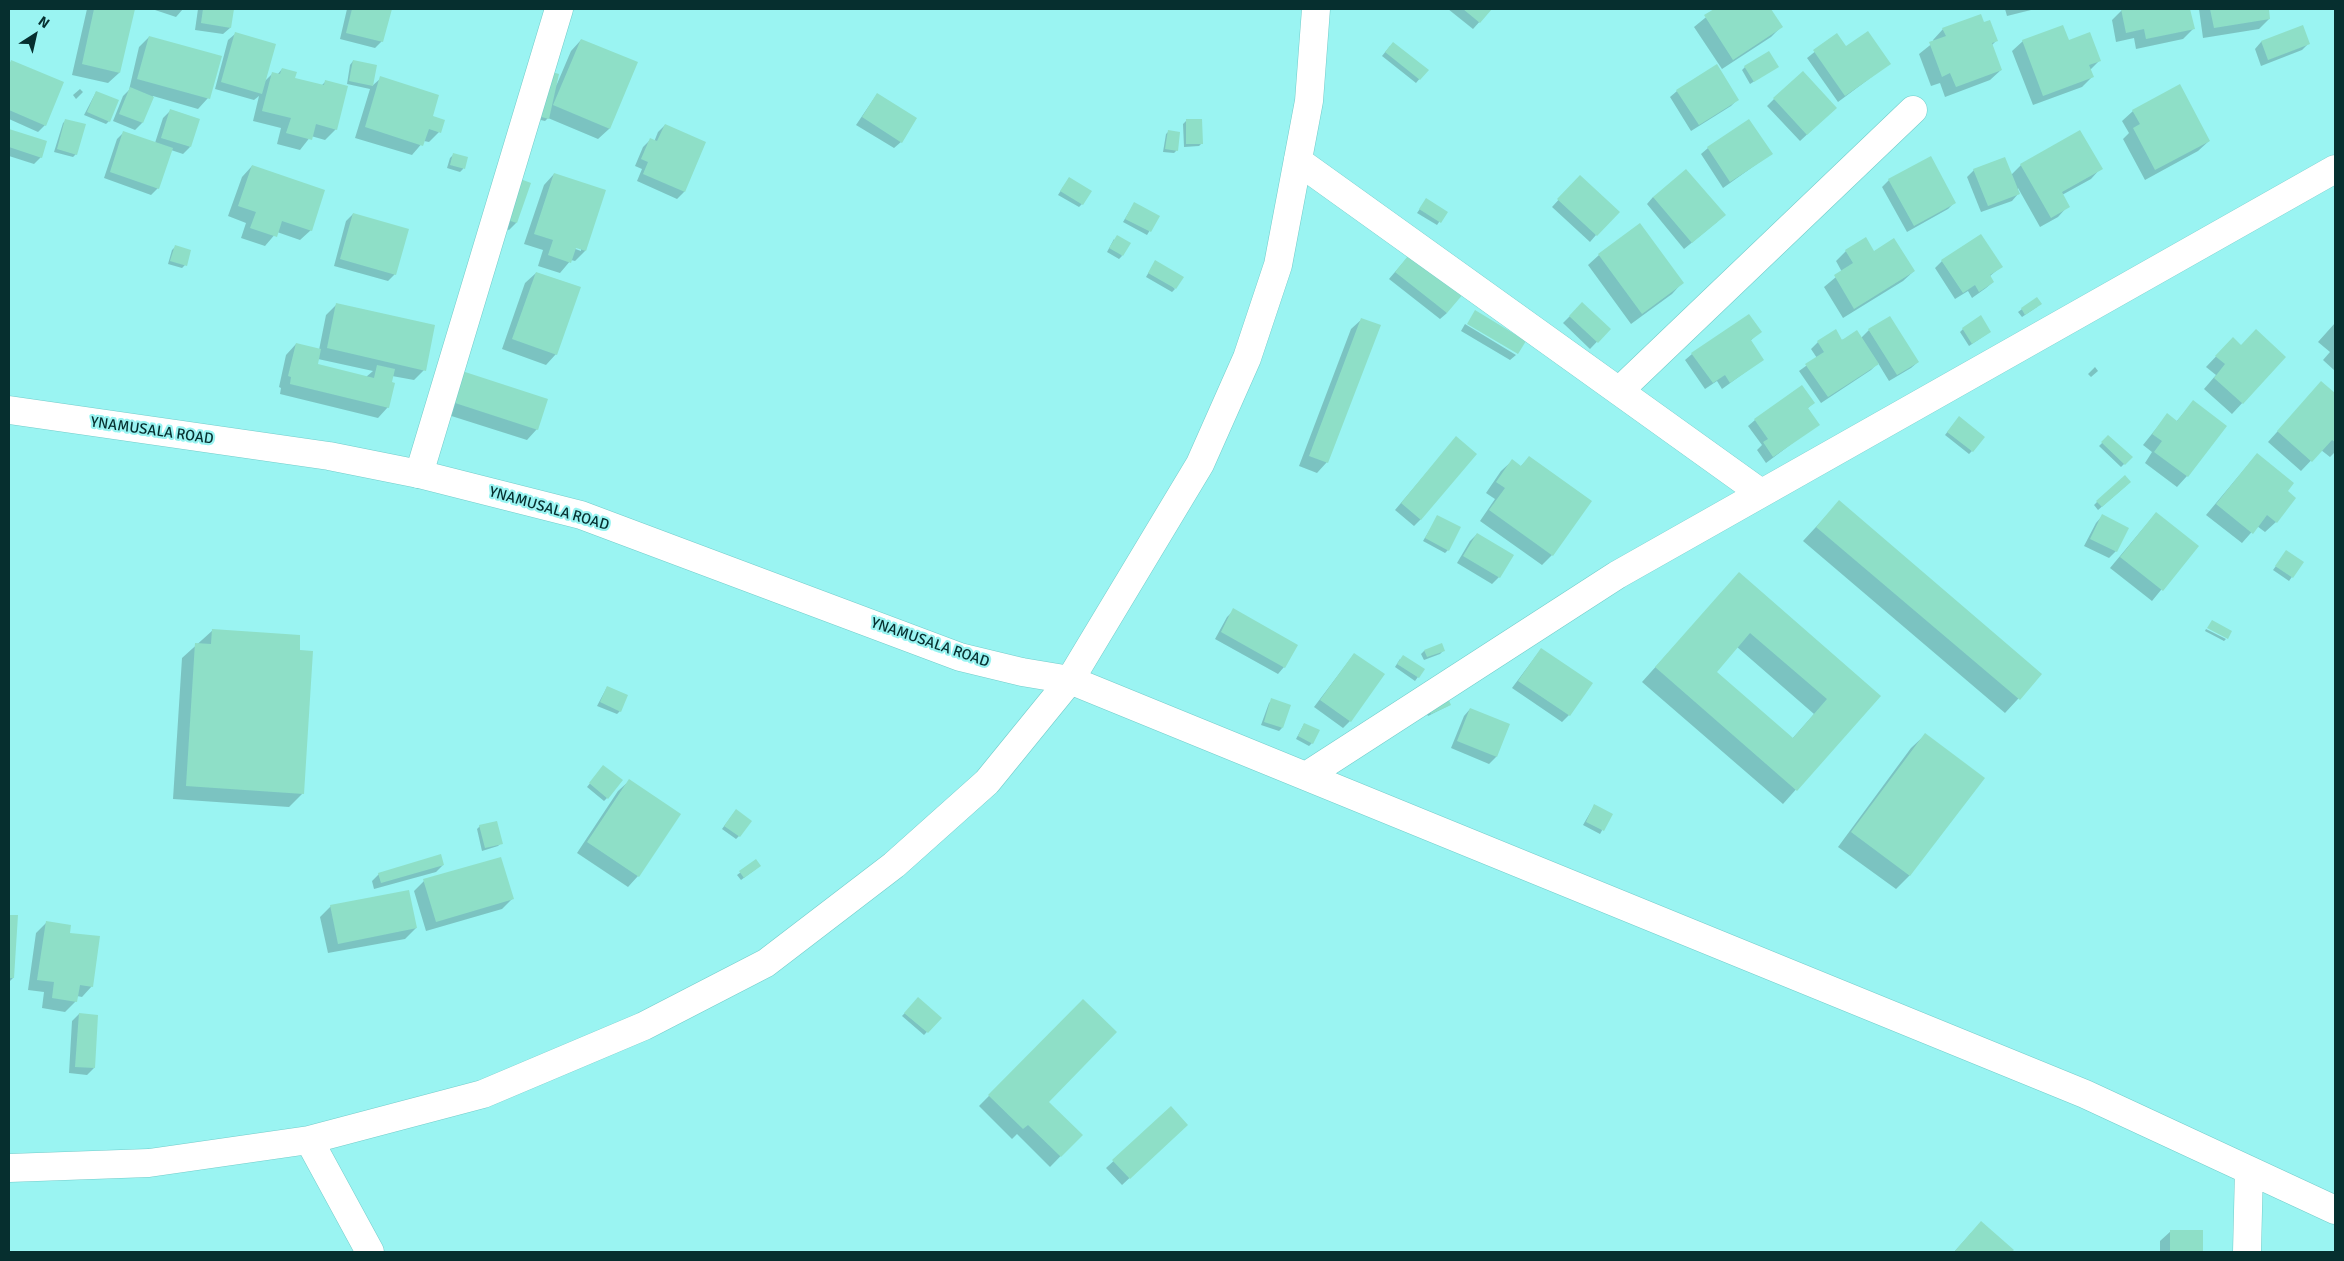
<!DOCTYPE html>
<style>
body{margin:0}
#map{position:relative;width:2344px;height:1261px;overflow:hidden;background:#9af4f2;font-family:Signika,sans-serif}
canvas{display:block}
.frame{position:absolute;inset:0;border:10px solid #062f2f;pointer-events:none}
.north{position:absolute;left:10px;top:10px;width:50px;height:50px;-webkit-text-stroke:4px #9af4f2;paint-order:stroke;rotate:35deg;font-size:14px;font-weight:700;line-height:20px;text-align:center;color:#062f2f}
.north::after{content:'';display:block;margin:auto;width:18px;height:22px;background:#062f2f;clip-path:polygon(50% 0,100% 100%,50% 72%,0 100%)}
</style>
<div id="map">
<canvas width="2344" height="1261"></canvas>
<div class="frame"></div>
<div class="north">N</div>
</div>
<script>
const ctx = document.querySelector('canvas').getContext('2d');
ctx.lineJoin = 'round';
function paint(path, color) { ctx.fillStyle = color; ctx.fill(path, 'evenodd'); }
function trace(path, color, width, dash) { ctx.strokeStyle = color; ctx.lineWidth = width; ctx.lineCap = dash ? 'butt' : 'round'; ctx.setLineDash(dash || []); ctx.stroke(path); }
function label(font, color, halo, rows, align = 'center') {
  ctx.font = font + ' Signika,sans-serif'; ctx.lineWidth = 4.5; ctx.setLineDash([]); ctx.textBaseline = 'middle'; ctx.strokeStyle = halo; ctx.fillStyle = color; for (const [text, x, y, turn = 0] of rows) {
    ctx.save(); ctx.translate(x, y); ctx.rotate((+turn || 0) * Math.PI / 180); ctx.textAlign = isNaN(turn) ? turn : align; if (halo) ctx.strokeText(text, 0, 0); ctx.fillText(text, 0, 0); ctx.restore();
  }
}
paint(new Path2D(`
 M87,9H134L119,73L108,83L72,75Z
 M152,9H183L176,17Z
 M198,9H232L230,28L223,34L195,30Z
 M347,9H390L382,41L375,48L340,39Z
 M1448,9H1491L1473,29Z
 M1716,9H1769L1781,27L1771,37L1722,69L1694,27Z
 M2005,9H2035L2007,16Z
 M2127,9H2189L2193,29L2183,39L2136,49L2134,38L2116,42L2112,20L2122,10Z
 M2199,9H2267L2269,19L2259,29L2203,38Z
 M1984,23L1997,40L1992,45L2001,70L1990,80L1945,97L1940,83L1931,86L1919,54L1934,42L1933,40L1943,29Z
 M2302,26L2309,43L2302,50L2261,66L2255,49L2261,42Z
 M235,34L264,82L272,74L277,75L282,69L293,79L321,86L326,81L336,129L325,140L311,136L300,150L277,144L281,128L253,121L259,96L254,100L215,89L228,40Z
 M1836,35L1846,48L1889,64L1838,102L1807,58Z
 M149,37L208,98L198,109L153,96L142,123L135,130L113,121L123,96L129,90L139,47Z
 M581,40L636,63L609,129L598,139L548,118L545,121L532,118L557,84L571,51Z
 M2023,41L2068,42L2100,60L2090,70L2092,77L2082,87L2033,105L2012,51Z
 M1390,46L1427,70L1416,83L1382,56Z
 M353,61L376,66L372,86L381,78L431,117L439,132L429,142L424,141L412,155L355,138L370,89L347,84L350,65Z
 M11,62L45,125L38,132L9,119V64Z
 M1745,67H1777L1750,84L1742,70Z
 M80,89L83,92L76,99L73,95Z
 M1677,91L1738,99L1731,106L1691,131L1670,97Z
 M96,92L109,121L106,124L84,115Z
 M877,94L901,142L894,148L856,125Z
 M1774,99L1828,115L1800,141L1767,106Z
 M170,111L190,147L183,154L171,150L158,188L151,195L104,178L117,139L124,132L155,143L163,118Z
 M2133,111L2209,141L2198,151L2145,180L2123,139L2129,133L2122,121Z
 M66,120L76,154L73,157L54,152L63,123Z
 M1186,121L1202,143L1199,146L1184,147L1183,124Z
 M665,125L705,143L684,192L677,199L637,181L642,169L635,166L643,147L650,140L654,142L658,132Z
 M9,130L45,141L41,157L34,164L9,156Z
 M1169,131L1177,150L1174,153L1163,152L1166,134Z
 M1708,148L1771,154L1723,188L1701,154Z
 M453,155L466,158L463,169L460,172L447,168L450,158Z
 M2021,165L2101,168L2091,179L2062,195L2068,206L2058,217L2040,227L2018,188V194L2012,201L1981,212L1967,177L1974,170L2011,175Z
 M252,166L311,230L300,240L277,232L265,246L241,238L246,223L228,216L242,177Z
 M554,174L604,191L585,251L575,261L571,260L560,273L538,266L543,250L524,244L544,185ZM570,247L581,248V251Z
 M1069,178L1082,204L1079,207L1058,195Z
 M1889,180L1954,203L1948,209L1907,232L1882,187Z
 M530,184L516,223L509,230L495,224Z
 M1573,184L1596,235L1590,242L1552,207Z
 M1653,197L1717,222L1684,249L1647,204Z
 M1426,200L1446,212L1437,225L1417,213Z
 M1132,207L1158,217L1147,235L1123,222Z
 M353,214L395,274L388,281L334,266L346,221Z
 M1640,225L1682,283L1672,294L1631,324L1588,265L1599,255Z
 M1114,239L1122,256L1119,259L1107,252Z
 M175,247L185,265L182,268L168,264L172,250Z
 M1846,251L1874,252L1914,271L1903,281L1843,318L1824,287L1842,272L1836,261Z
 M1412,252L1447,313L1440,319L1389,279Z
 M1942,261L2002,266L1990,276L1993,282L1986,288L1972,298L1968,291L1955,299L1935,268Z
 M1153,265L1175,289L1172,292L1146,277Z
 M536,273L556,354L546,365L502,349L525,283Z
 M2037,298V307L2022,317L2018,312Z
 M337,304L424,370L414,380L392,376L388,407L378,418L280,394L281,388L279,387L286,355L296,344L319,350L326,315ZM318,359L373,371L366,377L316,365Z
 M1582,304L1609,329L1590,349L1563,323Z
 M1362,319L1327,462L1317,473L1299,466L1351,329Z
 M2335,323V371L2323,360L2330,352L2318,342Z
 M1465,324L1516,355L1510,360L1461,331Z
 M1963,329L1987,334L1969,346L1960,332Z
 M1869,330L1918,362L1911,368L1889,381L1878,363L1871,370L1821,403L1799,371L1817,358L1811,349L1818,342L1861,338Z
 M1760,332L1750,341L1762,360L1722,389L1717,381L1705,389L1685,360L1692,354Z
 M2241,346L2285,357L2232,414L2204,389L2216,375L2206,367L2223,349Z
 M2095,367L2098,371L2091,377L2088,374Z
 M452,382L537,429L527,440L442,413Z
 M2321,383L2335,395V452L2330,457L2321,450L2301,471L2268,442Z
 M2193,402L2187,476L2177,487L2145,463L2152,452L2143,445L2167,415L2176,422Z
 M1813,403L1807,409L1818,424L1766,463L1757,450L1762,445L1748,426L1755,420Z
 M1956,421L1972,451L1969,454L1945,435Z
 M2108,437L2131,457L2121,467L2099,446Z
 M1450,445L1421,519L1414,526L1395,510Z
 M2257,454L2286,491L2276,522L2265,532L2257,526L2242,543L2206,515Z
 M1529,458L1552,555L1542,565L1480,521L1495,499L1486,493L1501,471L1512,461L1520,467Z
 M2127,485L2098,510L2094,505L2097,502Z
 M1839,502L2041,674L2005,713L1803,541Z
 M2156,513L2197,546L2152,601L2110,568Z
 M1438,516L1448,550L1445,553L1423,541Z
 M2102,516L2116,551L2109,558L2084,546L2096,523Z
 M1477,534L1499,577L1492,584L1457,563L1470,541Z
 M2284,555L2302,563L2289,581L2273,570Z
 M1739,574L1879,696L1783,804L1642,682ZM1737,647L1814,714L1792,739L1715,672Z
 M1234,610L1284,667L1278,674L1215,639L1227,617Z
 M2206,629L2226,639L2224,641L2205,631Z
 M213,630L303,793L289,807L173,799L182,658Z
 M1441,645L1443,651L1440,654L1424,660L1421,654L1424,651Z
 M1541,649L1569,715L1562,722L1512,688Z
 M1354,654L1350,721L1343,728L1314,707Z
 M1400,659L1423,670L1415,681L1395,667Z
 M607,687L620,711L617,714L597,706Z
 M1272,700L1282,728L1279,731L1261,725L1269,703Z
 M1450,705L1428,716L1424,709Z
 M1470,709L1509,725L1496,757L1489,764L1451,748L1464,716Z
 M1304,724L1312,743L1309,746L1296,739Z
 M1925,735L1910,875L1896,889L1838,847L1911,748Z
 M601,770L607,798L604,801L587,787Z
 M629,781L638,876L628,887L577,853L618,791Z
 M1594,806L1611,814L1600,834L1583,825Z
 M733,814L739,836L736,839L722,829Z
 M480,826L501,843L498,846L482,851L477,829Z
 M756,861V869L741,880L737,875Z
 M443,865L436,872L374,889L372,881L379,874Z
 M424,881L513,898L502,909L426,931L414,891Z
 M331,906L416,928L405,939L328,953L320,917Z
 M9,916H17L13,978L9,982Z
 M46,923L68,934L92,986L82,997L77,996L76,1001L65,1012L42,1008L44,992L28,990L36,933Z
 M918,999L940,1018L924,1035L902,1016Z
 M1083,1001L1047,1102L1081,1135L1050,1167L1017,1134L1012,1139L979,1106Z
 M79,1014L94,1068L87,1075L69,1073L72,1021Z
 M1171,1108L1180,1131L1122,1185L1106,1168Z
 M2171,1231H2201V1252H2160V1241Z
 M1971,1233L2012,1250L2010,1252H1954Z`), '#0003');
paint(new Path2D(`
 M94,9H135L120,73L82,64Z
 M203,9H234L231,28L201,23Z
 M352,9H392L383,42L346,33Z
 M1463,9H1492L1480,23Z
 M1714,9H1771L1783,27L1733,60L1704,15Z
 M2121,9H2190L2195,29L2146,39L2144,29L2126,33Z
 M2210,9H2269L2270,19L2214,28Z
 M1981,14L1984,22L1990,20L1998,41L1992,43L2002,70L1956,87L1950,73L1942,77L1929,42L1946,36L1942,28Z
 M2063,25L2069,40L2090,32L2101,61L2089,65L2094,77L2043,96L2022,40Z
 M2303,25L2310,44L2268,60L2261,41Z
 M1868,31L1891,64L1845,96L1813,50L1837,33L1846,46Z
 M235,32L276,44L262,94L221,82Z
 M149,36L222,56L210,99L137,79Z
 M581,39L638,62L610,129L553,105Z
 M1393,42L1429,70L1420,80L1385,52Z
 M1769,51L1779,67L1754,82L1744,66Z
 M11,60L64,82L46,126L9,110V66Z
 M353,60L377,65L373,86L349,81Z
 M1717,64L1739,100L1699,125L1676,90Z
 M282,68L297,72L295,78L324,85L325,80L348,86L337,130L316,124L312,140L286,133L291,118L262,111L272,72L280,74Z
 M545,70L559,74L549,119L534,115Z
 M1803,71L1837,108L1807,135L1773,98Z
 M380,76L439,95L433,116L445,120L441,133L429,129L423,146L365,127Z
 M2180,84L2210,141L2155,170L2133,128L2140,124L2132,110Z
 M130,87L154,97L143,123L119,114Z
 M96,91L119,100L110,122L87,112Z
 M877,93L917,118L902,143L862,117Z
 M170,109L200,119L191,147L161,138Z
 M65,119L86,124L77,155L57,149Z
 M1186,119H1202L1203,144H1186Z
 M1749,119L1773,154L1730,182L1707,147Z
 M665,124L706,142L685,192L643,174L648,162L641,159L650,138L657,141Z
 M9,129L47,141L42,158L9,147Z
 M1168,130L1180,132L1178,151L1165,149Z
 M2080,130L2103,169L2062,192L2070,207L2051,218L2020,164Z
 M123,131L173,148L159,189L110,172Z
 M453,153L468,157L465,169L450,165Z
 M1931,156L1956,203L1914,226L1888,179Z
 M2005,157L2020,194L1988,206L1973,169Z
 M252,165L325,190L312,231L282,221L277,237L250,228L256,212L238,206Z
 M1686,169L1726,215L1692,243L1653,197Z
 M554,173L606,190L586,251L576,248L571,263L548,255L553,240L534,234Z
 M1580,175L1620,212L1597,236L1557,199Z
 M515,177L531,183L517,223L501,218Z
 M1069,177L1092,191L1083,205L1060,191Z
 M1426,198L1448,212L1441,223L1419,209Z
 M1134,202L1160,216L1151,232L1125,219Z
 M353,213L409,229L396,275L340,259Z
 M1640,223L1684,283L1642,314L1598,254Z
 M1981,234L2003,267L1990,275L1994,282L1979,292L1975,285L1963,293L1941,260Z
 M1117,235L1131,243L1123,256L1109,248Z
 M1866,237L1874,251L1894,238L1915,271L1854,309L1834,275L1853,263L1845,250Z
 M175,245L191,250L187,266L170,261Z
 M1412,251L1464,293L1447,313L1395,272Z
 M1155,260L1184,277L1176,289L1148,273Z
 M536,272L581,287L557,355L512,339Z
 M2037,297L2042,304L2025,315L2021,308Z
 M1582,302L1611,329L1598,343L1569,316Z
 M336,303L435,325L426,371L327,348Z
 M1475,310L1526,341L1518,354L1467,324Z
 M1749,314L1762,332L1751,340L1764,360L1730,383L1725,375L1713,383L1691,353Z
 M1981,315L1991,332L1972,344L1962,328Z
 M1890,316L1919,362L1897,375L1868,329Z
 M1361,318L1381,325L1328,463L1309,456Z
 M1836,329L1842,340L1857,330L1879,364L1828,397L1805,364L1824,352L1817,341Z
 M2256,329L2286,357L2243,404L2214,378L2225,364L2215,356L2233,337L2241,345Z
 M296,343L321,349L318,364L374,378L377,365L395,369L392,382L395,383L389,408L290,384L291,377L288,376Z
 M462,371L548,399L538,430L452,402Z
 M2321,381L2335,393V442L2332,440L2312,462L2277,431Z
 M1802,385L1815,403L1808,408L1820,425L1773,457L1763,442L1768,439L1754,419Z
 M2193,400L2227,426L2188,477L2154,452L2162,441L2152,434L2167,413L2177,421Z
 M1959,416L1985,437L1973,452L1947,432Z
 M2108,435L2133,457L2125,465L2101,442Z
 M1456,436L1477,454L1421,520L1401,503Z
 M2257,453L2294,483L2288,491L2296,498L2277,523L2267,515L2253,534L2216,504Z
 M1529,456L1592,501L1553,556L1489,510L1505,488L1496,482L1512,459L1521,466Z
 M2125,475L2131,482L2102,507L2096,501Z
 M1839,500L2042,674L2020,700L1816,527Z
 M2156,512L2199,546L2163,591L2120,557Z
 M2102,514L2129,528L2117,552L2090,539Z
 M1437,515L1461,527L1449,551L1425,538Z
 M1477,533L1514,555L1500,578L1463,556Z
 M2286,550L2304,562L2293,578L2275,566Z
 M1739,572L1881,696L1797,791L1655,667ZM1750,633L1827,699L1793,738L1717,672Z
 M1233,608L1298,645L1285,668L1221,632Z
 M2212,620L2232,631L2228,639L2207,628Z
 M212,629L300,635V650L313,651L304,794L186,786L195,643L211,644Z
 M1442,643L1445,651L1427,657L1424,650Z
 M1541,648L1593,683L1570,716L1518,681Z
 M1354,653L1385,674L1351,722L1320,700Z
 M1403,655L1425,669L1419,678L1397,664Z
 M607,686L628,695L621,712L600,702Z
 M1447,696L1451,705L1431,714L1427,704Z
 M1271,698L1291,705L1283,728L1264,722Z
 M1470,708L1510,724L1497,757L1457,741Z
 M1304,723L1320,730L1313,744L1298,736Z
 M1925,733L1985,778L1910,876L1851,832Z
 M603,765L623,780L608,799L589,783Z
 M629,779L681,814L639,877L587,842Z
 M1594,804L1613,814L1604,831L1586,822Z
 M736,809L752,821L740,837L724,826Z
 M497,821L503,844L485,848L479,825Z
 M441,854L444,865L381,883L378,873Z
 M501,857L514,899L436,922L423,879Z
 M756,859L761,866L744,878L739,871Z
 M409,890L417,928L338,944L330,905Z
 M9,915H18L14,978H9Z
 M46,921L71,925L70,933L100,936L93,987L80,985L77,1002L52,998L54,982L37,980Z
 M918,997L942,1018L928,1033L904,1013Z
 M1083,999L1117,1032L1049,1102L1083,1135L1061,1157L1028,1125L1023,1129L988,1095Z
 M79,1013L98,1015L95,1068L75,1067Z
 M1171,1106L1188,1125L1130,1179L1112,1160Z
 M1981,1221L2014,1250L2012,1252H1954Z
 M2170,1230H2203V1252H2170Z`), '#8edfc7');
const minor = new Path2D(`
 M1298,161L1761,493
 M1619,391L1913,110
 M419,474L559,9
 M1306,776L1617,575L2335,169
 M309,1140L370,1252
 M9,1168L149,1163L309,1140L483,1094L644,1026L766,963L894,865L987,782L1070,680L2085,1094L2335,1210
 M2247,1252L2249,1170`);
const secondary = new Path2D(`
 M9,410L329,456L419,474L581,515L960,657L1022,672L1070,680L1200,464L1247,358L1278,265L1309,101L1316,9`);
trace(minor, '#72ccca', 29);
trace(secondary, '#72ccca', 29);
trace(minor, '#fff', 28);
trace(secondary, '#fff', 28);
label('15px', '#062f2f', '#9af4f2', [
 ["YNAMUSALA ROAD",152,431,8],
 ["YNAMUSALA ROAD",549,509,16],
 ["YNAMUSALA ROAD",930,643,19]
]);
</script>
